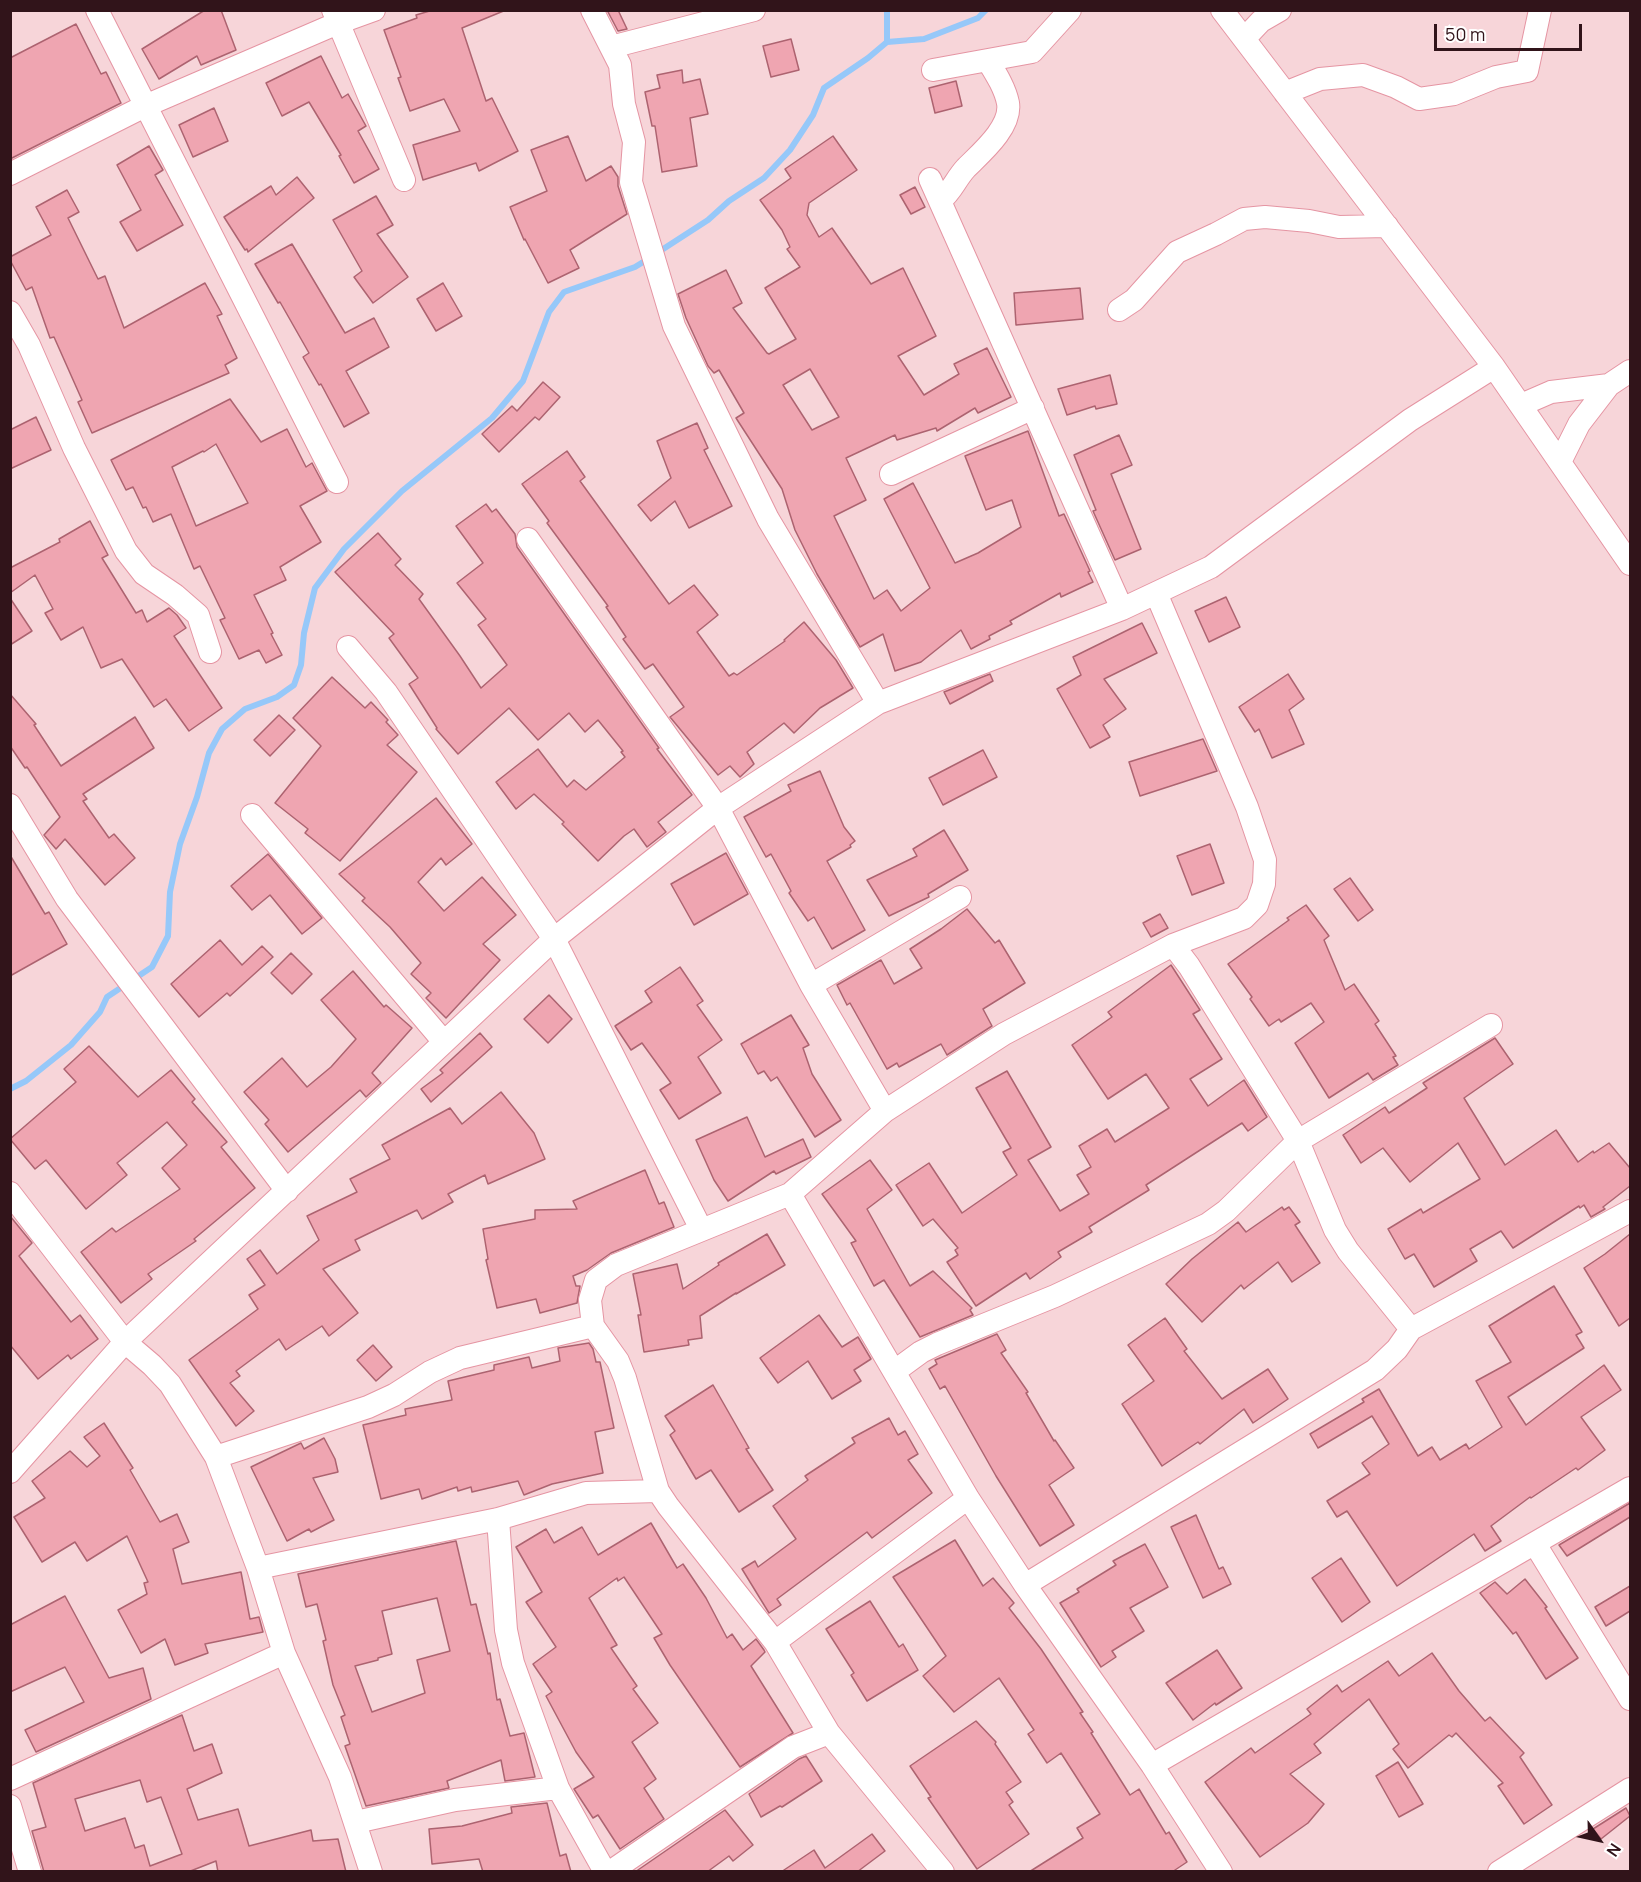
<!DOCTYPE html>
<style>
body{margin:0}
#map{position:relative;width:1641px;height:1882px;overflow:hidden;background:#f7d5d9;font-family:Manrope,sans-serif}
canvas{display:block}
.frame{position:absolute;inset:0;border:12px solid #31141a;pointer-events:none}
.north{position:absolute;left:1569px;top:1810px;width:60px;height:60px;-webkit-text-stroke:4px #fff;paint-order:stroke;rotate:124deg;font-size:16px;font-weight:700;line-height:24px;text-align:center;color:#31141a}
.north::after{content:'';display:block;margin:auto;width:21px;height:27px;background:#31141a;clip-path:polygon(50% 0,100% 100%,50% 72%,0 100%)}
.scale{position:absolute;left:1434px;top:24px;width:148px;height:27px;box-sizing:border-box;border:3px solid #31141a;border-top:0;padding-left:8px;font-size:18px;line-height:21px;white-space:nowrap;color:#31141a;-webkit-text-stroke:4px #fff;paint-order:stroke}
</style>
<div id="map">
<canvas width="1641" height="1882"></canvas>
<div class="frame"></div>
<div class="north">N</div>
<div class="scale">50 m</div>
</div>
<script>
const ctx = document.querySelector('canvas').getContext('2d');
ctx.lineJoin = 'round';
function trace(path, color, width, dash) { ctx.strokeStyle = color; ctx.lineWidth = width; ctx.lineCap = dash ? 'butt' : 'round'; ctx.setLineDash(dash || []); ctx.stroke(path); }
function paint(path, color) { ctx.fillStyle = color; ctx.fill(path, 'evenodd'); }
trace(new Path2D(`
 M887,10V42
 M657,253L708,220L729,201L764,178L790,150L813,115L824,88L868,58L887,42L924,39L978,18L986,10
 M10,1089L26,1081L71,1045L100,1012L107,997L152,967L168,936L170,892L180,844L197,797L209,753L222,729L245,709L277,697L294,685L301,665L304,633L315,588L344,549L402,491L492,418L523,381L549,312L564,292L635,267L648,259`), '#96c8f9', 6);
const building = new Path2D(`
 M205,10H221L236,50L201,65L197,56L159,79L142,49Z
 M433,10H506L462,28L486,101L492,98L518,151L479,171L476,163L423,180L413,145L460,131L444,99L410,111L398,78L401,77L384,30L417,18L416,15Z
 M607,10H618L627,29L618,31Z
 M76,24L101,74L106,72L121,103L10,159V58Z
 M791,39L799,70L771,77L763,46Z
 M321,56L342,98L348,94L366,126L358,131L379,169L354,183L339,156L341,155L309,102L282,116L266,83Z
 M682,70L683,83L700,79L708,114L690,118L697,166L662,172L655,126H652L645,92L660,88L657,75Z
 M956,81L962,106L935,113L929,88Z
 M214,108L228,141L193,157L179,125Z
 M568,136L586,181L611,166L618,177V186L627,214L570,250L579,268L548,283L525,239L524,240L510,207L547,191L531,150Z
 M833,136L857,170L809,203L807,215L819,237L832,228L871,284L903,268L936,336L898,356L924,395L959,374L954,364L987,348L1011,397L978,413L975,408L937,431L936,428L897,440L895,435L846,458L866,500L834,516L874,599L887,590L901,611L930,588L884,499L913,483L955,563L978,553L1021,527L1012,500L986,510L965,456L1028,431L1059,516L1064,514L1090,571L1088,572L1093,582L1061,597L1060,593L1010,621L1012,624L989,636L990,639L971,649L961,630L921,662L895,671L883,634L860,647L817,574L795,530L782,489L736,418L744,413L719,370L714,373L708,366L686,318L678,294L726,270L742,303L733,308L767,353L769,354L796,339L765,288L800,267L787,249L790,247L782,230L760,200L791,178L785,169ZM810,369L839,417L812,430L783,385Z
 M149,146L163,170L155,175L183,225L137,251L120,222L141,210L117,165Z
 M297,177L314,198L248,252L247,249L245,250L224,217L271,186L276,195Z
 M915,187L925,207L911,214L900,195Z
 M67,190L79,212L68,218L98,279L105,276L124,328L205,283L222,314L217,316L237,358L225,365L229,373L92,433L78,402L82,400L54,337L50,338L32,287L26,290L10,260V257L51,235L36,207Z
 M376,196L393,225L377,234L408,277L373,303L354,277L362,271L333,220Z
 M292,244L345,333L374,318L389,347L346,371L369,413L344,427L321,384L319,385L303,357L309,353L280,302L278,303L255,264Z
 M443,283L462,316L436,331L417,299Z
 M1080,288L1083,319L1016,325L1014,293Z
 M1110,375L1117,404L1096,409L1095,406L1067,415L1058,389Z
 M543,382L560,397L539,420L535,417L499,452L482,434L512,406L517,411Z
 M230,399L261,442L287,429L306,467L312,463L327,491L300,506L321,542L280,567L286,580L254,595L273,633L271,634L282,655L266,663L259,650L239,659L220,620L225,618L200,566L194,569L171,514L153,522L146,507L143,508L133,487L126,490L111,460ZM216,444L248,503L196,526L172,467L203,451L204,452Z
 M36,417L51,450L10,469V430Z
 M697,423L708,448L704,450L732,506L689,528L675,501L651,521L638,505L671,478L657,441Z
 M1119,435L1132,465L1111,474L1141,549L1115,560L1093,511L1096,510L1074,455Z
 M567,451L585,477L580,481L669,604L694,585L718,615L697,632L729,676L734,673L737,675L785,641L784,640L804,622L836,660L853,688L820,708L794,733L784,723L747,752L754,764L740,777L730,766L718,775L670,717L684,707L653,664L645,669L623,639L626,637L606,607L608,606L547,523L549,521L522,484Z
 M486,504L492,512L496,509L515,534L517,547L659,748L657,749L692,795L658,822L666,832L647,847L634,829L624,836L598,861L562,824L564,822L534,794L516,809L496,782L538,749L567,787L574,780L586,790L625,757L621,752L623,751L598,720L585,732L569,713L538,740L509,708L458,754L436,729L437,728L409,684L418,678L389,638L394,634L335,572L378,533L401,559L395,565L423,594L419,599L460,656L481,688L507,665L478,625L486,619L457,583L483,563L456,526Z
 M90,521L108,555L102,558L136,613L142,610L147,622L169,608L177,615L186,628L174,636L222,708L189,731L166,699L154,707L122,659L101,668L83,627L61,640L45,613L53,609L35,575L10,593V568L60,542L59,539Z
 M1226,597L1240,627L1209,642L1195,611Z
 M10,598L32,631L10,645Z
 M1142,623L1157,653L1104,679L1126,709L1103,725L1110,737L1090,748L1057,689L1081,675L1073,657Z
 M990,674L993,681L950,704L944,692Z
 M1288,674L1304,699L1289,710L1304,744L1272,758L1259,729L1255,732L1239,707Z
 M332,677L365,708L371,702L388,720L386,722L398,735L387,745L417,772L340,861L305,833L308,829L275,803L321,746L293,718Z
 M10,694L36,724L34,725L61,766L135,717L154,748L83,794L87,799L83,801L109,838L114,834L135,858L105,885L65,839L56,849L44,835L60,817L27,767L25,768L10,746Z
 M279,715L295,730L270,756L254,740Z
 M1203,739L1217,771L1140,796L1129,762Z
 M983,750L997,777L943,805L929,778Z
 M820,771L844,827L855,841L850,845L851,847L827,861L865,930L832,949L814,917L808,921L789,893L791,891L771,854L766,857L744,817L791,791L788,785Z
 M436,798L472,844L446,865L441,858L418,882L444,911L482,877L516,915L483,944L500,960L446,1018L426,998L431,993L411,974L421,963L390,927L362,901L365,898L339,874Z
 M944,830L968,870L928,894L929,897L889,916L867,880L917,856L913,849Z
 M1210,844L1224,883L1192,895L1177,856Z
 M726,853L748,894L694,925L671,884Z
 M268,854L322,918L302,934L270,895L252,910L231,886Z
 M10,855L45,914L49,912L67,944L10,976Z
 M1350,878L1373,910L1358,921L1334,889Z
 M1306,905L1329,936L1324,940L1345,990L1354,984L1379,1021L1375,1024L1396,1056L1393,1057L1398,1065L1373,1080L1368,1073L1329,1098L1295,1043L1324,1022L1311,1003L1281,1022L1279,1019L1269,1026L1250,999L1252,997L1228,964L1289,920L1287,918Z
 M967,909L995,943L999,940L1025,983L983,1009L992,1026L947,1055L941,1044L899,1067L897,1063L887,1069L850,1003L847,1005L837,985L881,960L894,984L922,968L910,949L941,929Z
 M1160,914L1168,928L1151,937L1143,923Z
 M220,940L242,965L262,946L273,957L230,996L227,993L199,1017L171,984Z
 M291,953L312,974L292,994L271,973Z
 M1171,965L1200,1010L1193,1014L1222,1059L1190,1079L1208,1106L1244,1080L1267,1117L1248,1131L1242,1123L1146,1185L1149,1190L1089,1227L1092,1232L1058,1252L1061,1257L1030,1279L1026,1273L976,1306L947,1262L958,1255L955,1250L958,1248L933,1219L923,1226L896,1185L929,1163L962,1213L1017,1175L1003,1152L1011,1148L976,1088L1007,1071L1051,1147L1028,1160L1060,1211L1089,1194L1077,1175L1091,1167L1079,1146L1107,1129L1115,1142L1169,1108L1146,1074L1108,1099L1072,1045L1112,1017L1108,1012Z
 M680,967L703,1001L697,1005L722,1040L698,1057L721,1093L679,1119L660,1090L671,1083L642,1043L631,1050L615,1026L652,1002L645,991Z
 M353,971L384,1007L386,1005L412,1028L372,1073L381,1083L366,1097L360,1090L288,1152L265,1124L269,1120L244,1092L282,1058L307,1087L331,1067L356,1039L321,1000Z
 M549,995L572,1019L548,1043L524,1019Z
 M791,1015L809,1045L803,1048L812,1074L841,1120L815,1137L777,1077L771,1081L764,1071L758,1074L741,1044Z
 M480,1033L492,1047L431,1102L421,1089L443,1073L440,1070Z
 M1495,1038L1513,1064L1464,1098L1505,1165L1556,1130L1578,1162L1593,1151L1594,1153L1609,1143L1630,1168V1186L1603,1207L1605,1209L1591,1217L1584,1205L1580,1208L1579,1206L1513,1248L1501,1231L1470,1249L1477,1261L1434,1287L1414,1254L1405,1259L1388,1229L1421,1209L1423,1213L1480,1179L1458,1143L1410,1182L1383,1148L1361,1163L1343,1135L1385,1107L1389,1113L1427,1088L1423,1083Z
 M89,1046L138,1097L171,1070L195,1099L192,1102L227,1142L221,1147L255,1188L194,1239L196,1241L148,1274L152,1279L121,1303L81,1252L112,1228L116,1232L180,1189L162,1168L187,1145L167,1122L117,1163L127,1175L86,1209L46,1160L35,1169L10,1139L76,1082L64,1069Z
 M501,1092L534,1133L545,1159L488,1184L485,1175L448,1194L453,1202L422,1219L417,1210L355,1240L360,1250L323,1269L358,1313L329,1336L322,1326L286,1350L279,1339L236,1371L240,1376L230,1383L254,1411L236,1426L189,1360L258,1309L249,1295L265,1285L247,1259L260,1250L277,1274L319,1240L307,1216L357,1192L350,1179L390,1159L382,1145L450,1108L462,1124Z
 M747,1117L765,1157L803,1139L811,1157L776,1174L774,1171L728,1201L714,1180L696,1140Z
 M870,1160L892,1190L867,1209L910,1286L933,1271L972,1308L970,1310L973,1315L920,1337L884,1280L874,1286L851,1243L856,1241L822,1194Z
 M645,1170L659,1204L664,1202L674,1227L611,1253L587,1270L573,1276L576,1286H580L577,1303L540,1313L536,1299L497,1308L486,1260L488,1259L483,1229L535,1219V1210L577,1209L573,1201Z
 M1282,1207L1284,1210L1289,1207L1300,1222L1295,1225L1320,1263L1292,1282L1278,1262L1244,1289L1241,1285L1202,1322L1166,1284L1192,1259L1238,1222L1246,1232Z
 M10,1216L32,1243L19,1256L71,1322L80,1315L98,1339L71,1359L68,1355L38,1379L10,1345Z
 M767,1234L785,1265L736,1294V1293L700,1316L702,1338L688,1340L689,1345L644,1352L638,1315H641L633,1274L677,1264L683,1289L719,1265L718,1263Z
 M1630,1234V1318L1619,1326L1584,1268L1605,1254Z
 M1554,1286L1582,1332L1576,1335L1584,1348L1508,1397L1526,1425L1604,1365L1621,1390L1581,1417L1605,1450L1578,1470L1576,1468L1531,1498L1530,1497L1491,1526L1501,1541L1485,1551L1474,1534L1397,1586L1347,1511L1337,1517L1327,1501L1370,1474L1362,1463L1389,1444L1372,1416L1318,1448L1310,1434L1364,1402L1362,1399L1379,1389L1418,1456L1432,1447L1440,1460L1466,1444L1469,1449L1502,1427L1476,1381L1511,1362L1489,1326Z
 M819,1315L842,1347L858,1337L871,1359L854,1370L861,1381L832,1399L808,1361L778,1383L760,1358Z
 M1165,1318L1187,1349L1184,1351L1222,1399L1268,1369L1288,1399L1253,1423L1244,1409L1200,1444L1198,1442L1162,1466L1122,1404L1154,1381L1128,1345Z
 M997,1334L1006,1350L1001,1353L1028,1392L1026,1393L1054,1441L1055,1440L1074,1468L1049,1485L1074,1525L1040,1546L996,1476L945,1386L940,1389L929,1369L937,1364L935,1360Z
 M589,1343L593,1349L596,1362H600L614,1428L595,1432L603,1473L552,1484L524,1495L518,1481L472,1492L471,1487L458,1491L457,1487L422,1499L419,1489L381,1499L363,1425L406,1415L405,1409L452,1400L448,1381L494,1370V1365L529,1357L532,1368L560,1361L558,1348Z
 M373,1345L392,1367L376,1381L357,1360Z
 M713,1385L749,1448L746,1449L773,1490L739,1512L711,1470L696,1479L670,1435L675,1431L665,1416Z
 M889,1418L898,1435L905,1431L918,1454L908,1460L932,1493L872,1538L867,1532L777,1599L781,1605L769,1613L742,1569L755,1561L758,1567L796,1539L773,1506L808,1480L805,1476L855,1443L852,1438Z
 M104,1423L133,1468L130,1470L160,1522L177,1514L189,1542L173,1549L182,1584L241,1572L250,1619L259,1617L263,1632L205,1644L208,1653L175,1665L165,1639L141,1653L118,1610L147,1594L144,1583L148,1582L127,1536L87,1561L75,1542L42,1562L14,1517L45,1498L32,1481L70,1451L87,1467L100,1456L84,1437Z
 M324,1438L335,1459L338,1472L313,1478L334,1520L311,1532L309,1529L287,1541L251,1467L301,1443L304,1449Z
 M1630,1503V1517L1567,1556L1559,1545Z
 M1196,1515L1219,1569L1223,1567L1231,1584L1203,1598L1171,1527Z
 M651,1523L677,1568L683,1564L706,1598L727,1638L732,1634L743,1650L756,1639L764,1650L765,1652L751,1666L793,1733L740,1767L670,1665L654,1638L662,1634L624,1577L618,1581L617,1578L589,1598L617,1645L611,1648L637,1686L633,1689L658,1723L632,1742L656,1779L644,1788L664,1819L620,1849L598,1815L593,1818L574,1789L594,1777L576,1752L546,1696L552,1692L533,1664L556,1647L526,1602L542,1592L516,1547L546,1529L554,1543L582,1527L598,1555Z
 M955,1540L983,1586L993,1578L1014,1603L1009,1608L1041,1649L1083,1712L1080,1713L1093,1732L1091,1733L1130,1795L1139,1789L1166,1834L1169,1832L1187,1862L1172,1872H1029L1083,1838L1077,1828L1100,1814L1061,1753L1047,1763L1028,1734L1034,1730L999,1678L954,1712L923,1676L946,1656L893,1577Z
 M456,1541L471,1605L476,1604L488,1654L490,1653L497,1700L500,1699L510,1736L524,1733L535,1777L505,1781L501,1760L447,1781L449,1788L366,1806L345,1746L350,1744L341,1717L345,1715L333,1685L323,1641L326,1640L317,1604L306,1607L298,1574ZM437,1598L450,1651L417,1660L425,1693L372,1712L355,1666L378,1660V1658L392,1654L382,1611Z
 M1145,1544L1168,1587L1130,1608L1144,1631L1112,1651L1116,1657L1101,1667L1060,1603L1079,1592L1077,1589L1116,1565L1113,1561Z
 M1341,1558L1370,1602L1342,1622L1312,1578Z
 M1525,1579L1547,1607L1545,1608L1578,1658L1546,1679L1516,1632L1513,1634L1480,1593L1495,1582L1507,1594Z
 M1630,1586V1611L1606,1626L1595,1607Z
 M65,1596L109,1678L143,1668L151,1699L36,1752L25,1730L84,1702L65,1667L10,1692V1625Z
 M870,1601L899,1647L903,1644L918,1670L867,1701L851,1675L854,1673L826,1629Z
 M1217,1650L1242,1688L1216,1705L1215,1703L1193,1720L1166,1683Z
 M1432,1653L1459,1691L1485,1721L1490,1717L1524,1753L1520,1757L1552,1805L1524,1824L1498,1786L1503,1783L1456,1733L1452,1737L1449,1735L1408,1768L1393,1749L1399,1744L1369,1699L1314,1744L1321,1753L1290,1774L1324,1804L1308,1823L1260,1857L1205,1782L1251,1748L1255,1753L1311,1714L1307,1709L1337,1685L1342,1692L1388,1661L1399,1676Z
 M182,1715L194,1751L212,1744L222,1773L187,1789L198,1820L238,1809L249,1846L311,1830L313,1841L338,1839L346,1872H218L216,1861L188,1872H44L32,1831L46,1827L33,1783ZM140,1780L147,1802L161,1797L182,1854L150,1866L144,1845L135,1848L125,1818L85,1831L75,1799Z
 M976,1721L996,1742L995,1744L1021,1782L1006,1792L1013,1802L1009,1805L1029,1834L977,1869L928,1798L931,1797L910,1766Z
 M806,1756L822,1781L782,1807L780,1806L761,1817L749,1794L799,1759Z
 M1398,1762L1423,1804L1399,1817L1376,1776Z
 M547,1803L560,1856L566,1854L571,1872H483L479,1859L432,1864L429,1829L462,1826L512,1813L511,1807Z
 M1626,1808L1630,1816L1601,1839L1593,1829Z
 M725,1810L753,1845L733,1861L729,1856L707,1872H635Z
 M872,1834L885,1851L857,1872H781L814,1850L825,1868Z`);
paint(building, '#efa5b1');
trace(building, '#ad6370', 1.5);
const minor = new Path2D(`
 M97,10L337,482
 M333,10L404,180
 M592,10L620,65L624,104L634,142L631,182L674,326L768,519L878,703
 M1222,10L1494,367L1630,564
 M1244,39L1261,21L1280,10
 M611,47L754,10
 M933,70L1032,52L1070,10
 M1285,93L1320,79L1363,75L1396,87L1419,99L1454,94L1496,77L1527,71L1540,10
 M10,174L145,106L338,23L374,10
 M930,179L1122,609
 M940,201C953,190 955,180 966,168C981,153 1012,127 1008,103C1005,88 996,74 988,61
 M1119,310L1134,300L1177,252L1216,234L1244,219L1265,217L1309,221L1339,227L1387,226
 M10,312L29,345L74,448L126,551L144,574L175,595L198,615L210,652
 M1521,405L1551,392L1609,385
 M1560,462L1579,424L1609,385L1630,371
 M891,474L1033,408
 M528,539L718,808L811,985L885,1111
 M348,647L386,692L554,939L701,1229
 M10,805L67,899L287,1191
 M252,815L444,1042
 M1173,945L1189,966L1298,1141L1335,1230L1348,1251L1411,1329
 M811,985L960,897
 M10,1193L125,1342L152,1365L170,1384L216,1457L258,1568L284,1653L340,1777L371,1872
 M790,1194L968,1498L1025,1585L1152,1765L1221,1872
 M593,1326L618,1361L625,1378L658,1491L668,1506L775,1642L829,1733L943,1872
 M895,1371L921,1352L937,1344L1055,1296L1208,1224L1226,1211L1298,1141L1491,1025
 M216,1457L368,1407L394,1395L430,1372L460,1358L593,1326L590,1300L596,1280L616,1265L790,1194L885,1111L1004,1034L1173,945L1244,918L1257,905L1264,884L1265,860L1247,807L1156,593
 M10,1472L125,1342L554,939L718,808L878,703L1122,609L1211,567L1410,420L1494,367
 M498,1519L506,1630L513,1663L558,1788L605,1872
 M1535,1544L1630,1699
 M258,1568L498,1519L586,1493L658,1491
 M1025,1585L1375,1370L1397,1349L1411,1329L1630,1211
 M775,1642L968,1498
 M1152,1765L1630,1488
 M10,1779L284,1653
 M10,1806L30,1872
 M356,1822L455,1800L558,1788
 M610,1872L793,1747L829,1733
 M1499,1872L1630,1789`);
trace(minor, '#e595a3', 24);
trace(minor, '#fff', 22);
</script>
